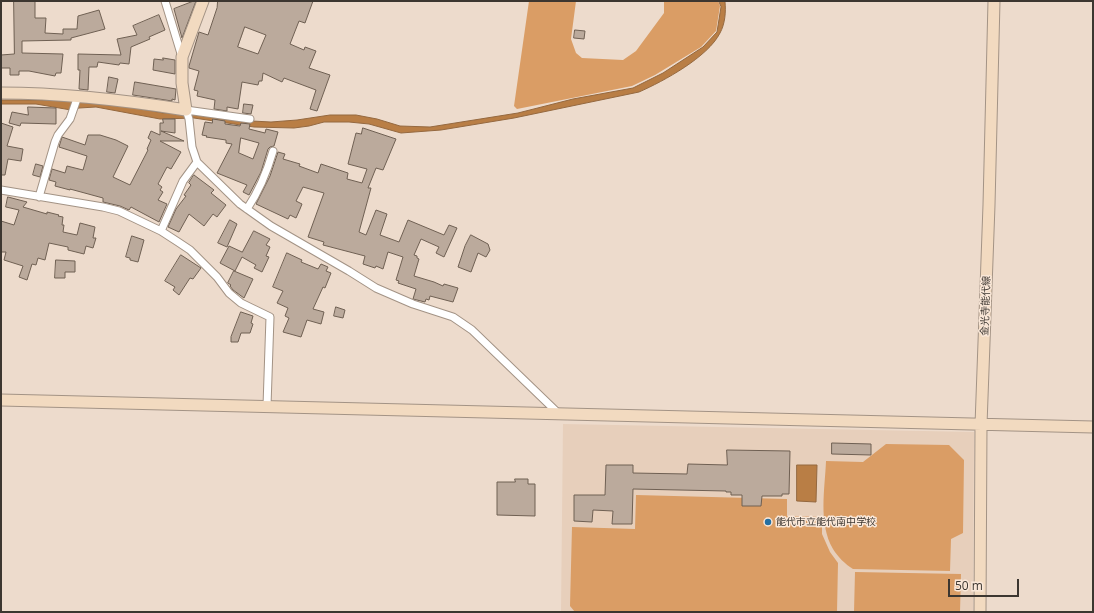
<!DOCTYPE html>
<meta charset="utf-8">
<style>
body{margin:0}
#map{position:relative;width:1094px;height:613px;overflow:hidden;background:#eddbcc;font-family:"Open Sans",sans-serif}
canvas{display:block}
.frame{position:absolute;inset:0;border:2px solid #3c3630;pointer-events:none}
.scale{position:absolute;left:948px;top:579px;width:71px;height:18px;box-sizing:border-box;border:2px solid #3c3630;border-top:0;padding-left:5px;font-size:12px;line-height:14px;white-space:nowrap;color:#3c3630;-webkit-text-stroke:3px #fae8d9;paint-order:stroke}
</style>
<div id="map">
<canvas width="1094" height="613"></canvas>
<div class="frame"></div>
<div class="scale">50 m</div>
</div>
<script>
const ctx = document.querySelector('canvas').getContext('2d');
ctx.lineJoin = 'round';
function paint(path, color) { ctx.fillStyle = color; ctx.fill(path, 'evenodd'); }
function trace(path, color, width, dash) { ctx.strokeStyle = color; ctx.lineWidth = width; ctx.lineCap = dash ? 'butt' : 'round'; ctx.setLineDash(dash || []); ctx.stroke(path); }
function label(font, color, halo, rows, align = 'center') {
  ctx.font = font + ' "Open Sans","Noto Sans JP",sans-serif'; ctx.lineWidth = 3; ctx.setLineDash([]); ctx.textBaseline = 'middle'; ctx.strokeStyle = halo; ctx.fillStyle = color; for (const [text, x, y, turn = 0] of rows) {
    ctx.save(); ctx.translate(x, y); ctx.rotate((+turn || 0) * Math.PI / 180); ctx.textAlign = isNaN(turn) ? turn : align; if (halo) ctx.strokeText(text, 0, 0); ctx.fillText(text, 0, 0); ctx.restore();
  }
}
paint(new Path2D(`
 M563,424L974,432L973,612H561Z`), '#e7cfbb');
paint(new Path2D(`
 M529,1H576L571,39L576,53L582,58L623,60L636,51L664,13V1H718L720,6L716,31L701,47L655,75L632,86L517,109L514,106Z
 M886,444L949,445L964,460L963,533L951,539L950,571L853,569C845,564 838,557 833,549C818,523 825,489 826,461L863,462Z
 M636,495L787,499V516L822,517V534L830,552L838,563L837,612H575L570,606L572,527L635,529Z
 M855,572L961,574L960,612H854Z`), '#da9d65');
const water = new Path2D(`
 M719,1H725V2C726,12 725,24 720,33C708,57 664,81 639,92L514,118L441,130L401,133L369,124L349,122H324L309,126L294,128L254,127L194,118L160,119L96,107L79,108L71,110L36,104H1V100H42L109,103L163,113L197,114L252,121L271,122L297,120L330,115H356L377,119L400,126L430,127L518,113L573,99L633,88L663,73L703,47L717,32L721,7Z
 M797,465H817L816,502L797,501Z`);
paint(water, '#b97e45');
trace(water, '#94683f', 1);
const building = new Path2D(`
 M14,1H35V18H46L45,33L63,34V29H77L78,16L99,10L105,29L71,38V40L22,41V53L63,54L61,73H56L55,76L29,71H19V75H10V68H1V55L14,54Z
 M194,1H196L182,38L174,9Z
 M218,1H313L305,23L299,21L290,44L304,50L305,47L316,51L309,68L330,75L317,111L310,109L316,90L284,78L282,82L263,73L262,81H259L258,85L242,82L238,109L227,107V111L214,109L215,100L197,96L198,91L194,90L199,71L189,68V66L199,32L208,35L217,8ZM245,27L266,35L258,54L238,47Z
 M159,15L165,30L149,37L150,39L131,47L129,64L120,63L119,65L98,62L97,67H89L88,90L79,89L80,70H78V54L121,55L117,39L137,35L133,26Z
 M575,30L585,31L584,39L574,38Z
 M163,58L175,60V74L153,70L154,59L163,60Z
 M109,77L118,79L115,93L107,92Z
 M135,82L176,89L175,100L172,99V101L133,95Z
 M244,104L253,105L251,114L243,113Z
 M28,107L56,108V124L21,123L20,126L9,123L12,112L28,115Z
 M163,119H175V133L161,131L184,141H160L181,152L171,169L167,167L158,184L162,187L160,190L163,192L158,200L167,204L159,222L131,207L129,210L120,206L103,202V198L70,189V190L55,186L56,182L49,180L52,169L65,173L67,166L83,170L87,156L59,147L62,137L85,145L88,135H100L116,140L128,146L113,177L130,185L148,150L147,149L151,140L148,138L151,131L160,135V123H163Z
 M213,119L225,121V124L240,126L241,123L250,124L249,129L265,133L266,129L278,132L274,146L270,147L268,149L261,172L249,195L243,192L247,185L217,173L232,144L226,143V140L206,137L207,136L202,135L205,122L212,123ZM241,138L259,143L253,159L239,153Z
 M1,123L13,127L7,146L23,149L21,161L8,159L5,175H1Z
 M363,128L396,139L383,170L376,168L368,188H371L359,232L366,235L376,210L387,214L380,235L399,242L408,220L444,235L449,225L457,228L444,257L436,253L439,247L421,239L414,255L417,256V258L419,259L414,276L434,282L443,286L444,284L458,288L453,302L430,296L429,300L426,299L425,302L413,299L416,289L398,283L399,281L396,280L403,257L388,252L383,269L376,266L375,268L363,264L365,256L323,245L324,242L308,237L324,193L303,187L296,201L302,204L300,209L296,218L290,215L288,219L256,204L270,176L278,152L285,154L283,159L300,164L299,166L318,173L321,164L348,173L347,179L362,183L367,169L348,164L356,133L361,134Z
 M36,164L43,166L40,177L33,175Z
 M194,175L214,190L211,193L226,205L217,217L213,214L204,226L189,214L179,232L168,227L176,209L186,196L184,195L191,185L189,183Z
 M8,197L27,202L23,207L47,214V212L59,215L58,216L63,217L62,225H64L63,232L77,235L80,223L95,227L93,238H96L93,248L86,246L84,254L68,250V247L49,243L45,260L38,258L36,265L32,264L27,280L19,277L23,266L4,260L6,252H1V221L14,225L19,210L6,207Z
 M230,220L237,224L227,247L218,243Z
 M254,231L270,239L266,245L270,247L266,256L269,257L262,272L254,268L256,265L242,257L235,271L220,263L229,246L242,252Z
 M471,235L488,244L490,250L486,257L478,253L471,272L458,267L465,246Z
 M132,236L144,240L138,262L130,260V258L126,257Z
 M287,253L302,260L301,262L318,269L321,264L328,267L326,271L331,273L325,288L323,287L313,309L324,312L321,324L307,320L301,337L283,332L289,318L285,316L288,308L277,303L283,291L273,287Z
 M181,255L201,268L193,279L190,278L179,295L173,290L175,287L165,281Z
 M56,260L75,261V272H65V278H55Z
 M234,271L253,279L244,298L233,290L230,286L231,285L228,283Z
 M336,307L345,310L343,318L334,316Z
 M241,312L253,316L251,323L253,324L250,333H241L238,342H231V337Z
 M832,443L871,444V455L832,454Z
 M727,450L790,451L789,494H782V496H762L761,506H742V495H731V492H726V491L633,489L632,524H612L613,511L593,510L592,522L574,521V495H605L606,465H633V473L687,474L688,464L727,465Z
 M515,479H528V484H535V516L497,515V482H515Z`);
paint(building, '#bbaa9c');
trace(building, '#6f6053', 1);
const street = new Path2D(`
 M165,1L182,57
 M186,110L189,119L192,147L197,162L240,204L271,226L349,271L376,288L413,304L453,317L472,330L559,414
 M186,110L250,119
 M1,190L103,207L119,211L161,231L178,242L190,250L217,277L229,293L241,303L270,317L267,406
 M39,197L55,142L58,135L70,119L78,96
 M247,209C259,191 267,172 273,151
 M161,231L183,181L197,162`);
const secondary = new Path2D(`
 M1,93C63,93 124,100 186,110L182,83V57L203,1
 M1,400L1093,427
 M980,612L981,425L989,205L994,1`);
trace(street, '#a39385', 9);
trace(secondary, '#a39385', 13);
trace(street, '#fff', 7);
trace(secondary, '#f2dac0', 11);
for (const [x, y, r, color] of [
 [768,522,4,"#246fa2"]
]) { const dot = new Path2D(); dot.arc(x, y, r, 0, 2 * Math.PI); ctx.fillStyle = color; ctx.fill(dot); trace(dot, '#fae8d9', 1.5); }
label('10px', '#3c3630', '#fae8d9', [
 ["金光寺能代線",986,306,-88]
]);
label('10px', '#3c3630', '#fae8d9', [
 ["能代市立能代南中学校",776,522]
], 'left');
</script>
